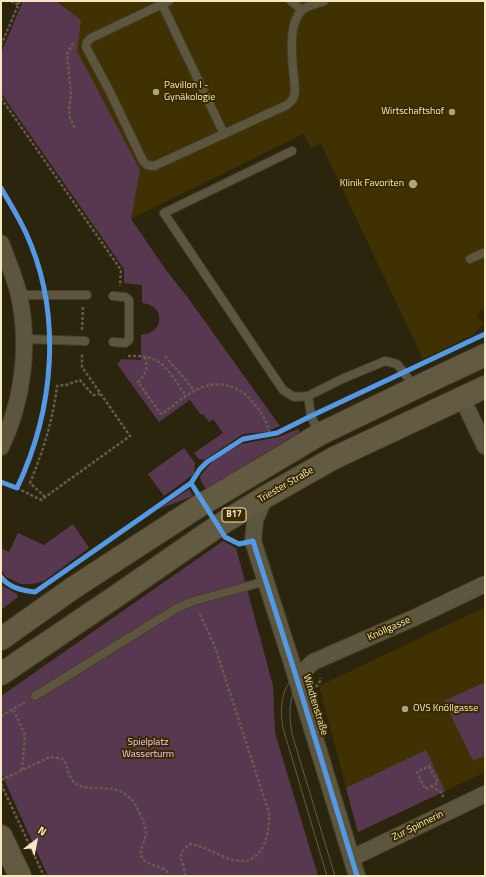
<!DOCTYPE html>
<meta charset="utf-8">
<style>
body{margin:0}
#map{position:relative;width:486px;height:877px;overflow:hidden;background:#2c250d;font-family:"Titillium Web",sans-serif}
canvas{display:block}
.frame{position:absolute;inset:0;border:2px solid #f6e8c1;pointer-events:none}
.north{position:absolute;left:16px;top:821px;width:40px;height:40px;-webkit-text-stroke:3px #392b00;paint-order:stroke;rotate:32deg;font-size:11px;font-weight:700;line-height:16px;text-align:center;color:#f6e8c1}
.north::after{content:'';display:block;margin:auto;width:14px;height:18px;background:#f6e8c1;clip-path:polygon(50% 0,100% 100%,50% 72%,0 100%)}
</style>
<div id="map">
<canvas width="486" height="877"></canvas>
<div class="frame"></div>
<div class="north">N</div>
</div>
<script>
const ctx = document.querySelector('canvas').getContext('2d');
ctx.lineJoin = 'round';
function paint(path, color) { ctx.fillStyle = color; ctx.fill(path, 'evenodd'); }
function trace(path, color, width, dash) { ctx.strokeStyle = color; ctx.lineWidth = width; ctx.lineCap = dash ? 'butt' : 'round'; ctx.setLineDash(dash || []); ctx.stroke(path); }
function label(font, color, halo, rows, align = 'center') {
  ctx.font = font + ' "Titillium Web",sans-serif'; ctx.lineWidth = 4; ctx.setLineDash([]); ctx.textBaseline = 'middle'; ctx.strokeStyle = halo; ctx.fillStyle = color; for (const [text, x, y, turn = 0] of rows) {
    ctx.save(); ctx.translate(x, y); ctx.rotate((+turn || 0) * Math.PI / 180); ctx.textAlign = isNaN(turn) ? turn : align; if (halo) ctx.strokeText(text, 0, 0); ctx.fillText(text, 0, 0); ctx.restore();
  }
}
paint(new Path2D(`
 M61,1H485V310H482L477,315L484,324L471,336L423,359L321,144L311,148L303,134L131,219L48,36Z
 M485,607V772L358,832L319,686Z`), '#403102');
paint(new Path2D(`
 M23,1H56L81,20L77,51L140,170L131,219L166,270L188,298L280,426L266,432L243,434L204,460L199,459L194,453L223,433L213,419L209,422L203,414L201,415L190,400L159,422L117,364L122,359L141,360V335C165,333 166,305 142,303V285L124,283V269L1,93V53Z
 M298,429L300,432L206,489L201,481L200,476L210,464L218,457L241,444L279,437Z
 M184,448L195,463L194,474L164,496L148,474Z
 M189,489L193,496L159,509Z
 M73,524L89,548L44,581L32,584H21L6,577L1,569V548L9,552L18,533L44,545Z
 M223,541L236,548L273,686L275,733L318,876H48L1,773V696Z
 M1,585L17,594L18,597L1,610Z
 M483,683L485,687V755L473,761L444,701Z
 M426,750L445,791L358,832L346,788Z`), '#583850');
const service = new Path2D(`
 M169,1L91,38L87,42L86,47L110,92L143,161L147,165L154,166L287,105L293,99L295,91C294,70 285,26 302,10C307,5 318,4 324,1
 M291,1L302,10
 M162,4L224,134
 M292,151L164,213L283,390L294,397L308,396
 M470,259L485,252
 M19,295H87
 M25,339L85,341
 M113,342L125,343L129,340V300L125,297L113,296
 M319,433L311,416L308,396L342,379L385,361L397,364L415,387
 M35,696L177,608L194,601L266,581`);
const minor = new Path2D(`
 M1,243C7,260 15,277 19,295C30,346 23,401 1,447
 M462,398L485,446
 M265,497L255,520L253,541L295,673L357,876
 M297,678L313,662L416,617L485,584
 M352,858L485,794`);
const primary = new Path2D(`
 M1,639L73,588L196,508L320,434L415,388L485,355
 M1,674L115,597L218,526L265,497L334,458L485,387
 M1,836L20,876`);
trace(service, '#463e2c', 10);
trace(minor, '#463e2c', 18);
trace(primary, '#463e2c', 24);
trace(new Path2D(`
 M11,1L19,5
 M73,43L67,54L71,95L69,109L70,119L76,130
 M1,45L20,1
 M1,98L121,270L120,286
 M82,330L83,307
 M128,356C135,356 141,356 147,357C166,361 176,382 186,396
 M165,356L195,391
 M145,357C148,368 146,374 138,382L161,414C175,405 189,391 206,386C238,377 263,407 270,434
 M17,488L41,500L130,436L82,367V353
 M45,497L30,483C43,451 53,420 57,386L66,385L80,380L93,395L100,394
 M316,687L321,680L320,678
 M1,716L13,709
 M429,766L438,783L425,789L417,772Z
 M22,770L25,735L13,709L25,702
 M1,780L50,757L60,758L64,760C67,766 68,774 72,780C84,796 113,779 131,799C137,804 145,825 146,832C146,842 137,850 143,859C147,865 159,865 167,871V876
 M1,784L44,876
 M431,786L442,793L443,797
 M185,876C185,859 173,857 190,844C204,846 214,853 227,858C260,871 270,840 269,813L215,647L199,612`), '#645d49', 2.5, [3, 2]);
trace(service, '#5d563f', 8);
trace(minor, '#5d563f', 16);
trace(primary, '#635b41', 22);
trace(new Path2D(`
 M327,876L283,728C277,692 289,675 317,656L485,577
 M335,876L292,734C287,705 290,684 315,666L485,585`), '#635c48', 1);
trace(new Path2D(`
 M1,188C10,203 19,218 26,233C63,314 54,410 17,488L1,482
 M191,483L225,537L239,544L253,541L295,673L357,876
 M1,577C9,588 23,591 35,592L191,483L200,469L207,462L243,439L277,433L311,416L485,334`), '#5399e6', 5);
for (const [x, y, r, color] of [
 [156,92,4,"#afa482"],
 [452,112,4,"#afa482"],
 [413,184,5,"#afa482"],
 [405,709,4,"#afa482"]
]) { const dot = new Path2D(); dot.arc(x, y, r, 0, 2 * Math.PI); ctx.fillStyle = color; ctx.fill(dot); trace(dot, '#392b00', 1.5); }
for (const [x, y, w] of [
 [234,515,24]
]) { const box = new Path2D(); box.roundRect(x - w / 2, y - 7, w, 14, 3); ctx.fillStyle = '#392b00'; ctx.fill(box); trace(box, '#f6e8c1', 1); }
label('bold 9px', '#f6e8c1', null, [
 ["B17",234,515]
]);
label('10px', '#f6e8c1', '#392b00', [
 ["Pavillon I -",164,86],
 ["Gynäkologie",164,98],
 ["Wirtschaftshof",444,112,"right"],
 ["Klinik Favoriten",404,184,"right"],
 ["OVS Knöllgasse",413,709]
], 'left');
label('10px', '#f6e8c1', '#392b00', [
 ["Triester Straße",286,485,-30],
 ["Knöllgasse",389,629,-24],
 ["Windtenstraße",315,705,73],
 ["Zur Spinnerin",418,826,-26]
]);
label('10px', '#f7c5f0', '#392b00', [
 ["Spielplatz",148,743],
 ["Wasserturm",148,755]
]);
</script>
